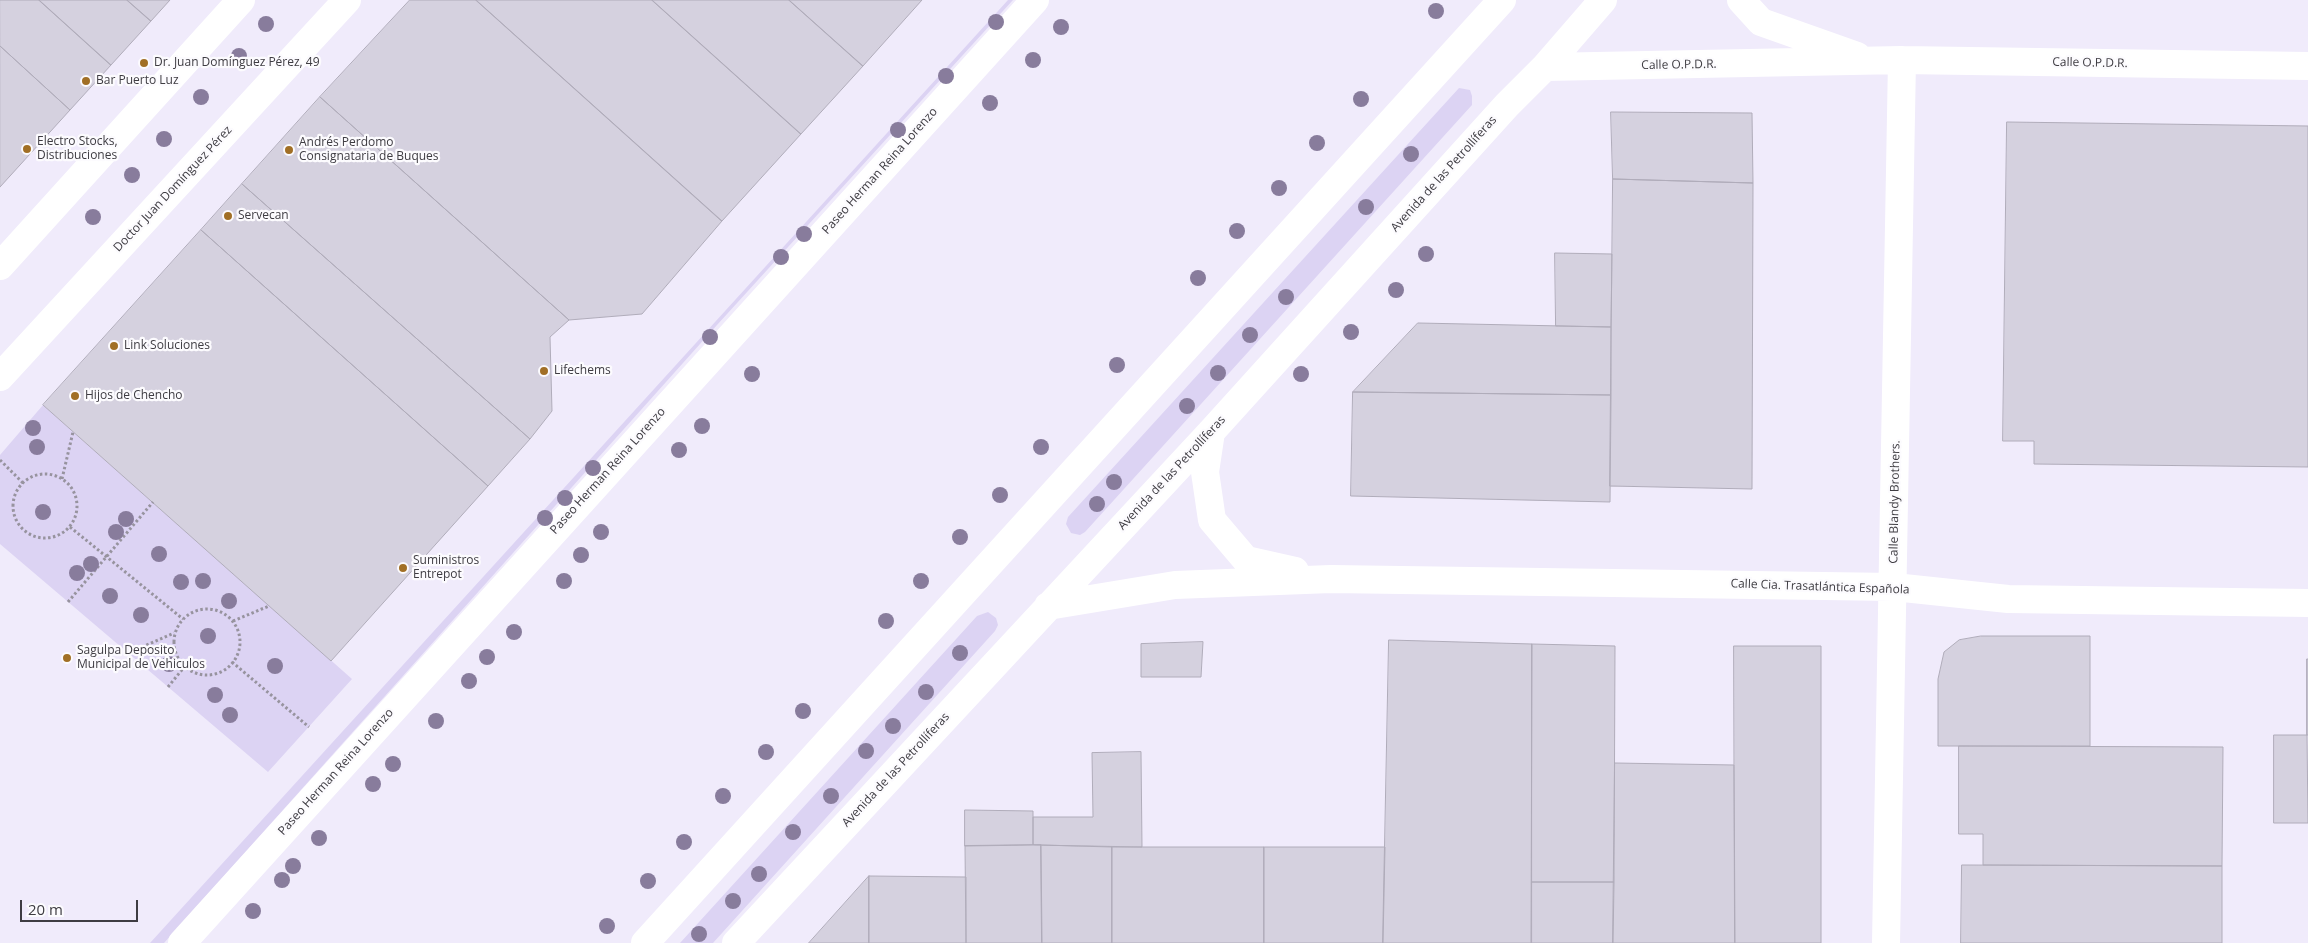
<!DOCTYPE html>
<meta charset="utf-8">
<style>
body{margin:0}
#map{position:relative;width:2308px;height:943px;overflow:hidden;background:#f0ebfb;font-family:"Open Sans",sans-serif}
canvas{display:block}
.scale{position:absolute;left:20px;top:900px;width:118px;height:22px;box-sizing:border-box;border:2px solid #3e3c42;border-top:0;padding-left:6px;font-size:15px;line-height:18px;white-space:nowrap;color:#3e3c42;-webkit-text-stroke:4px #fcfbfe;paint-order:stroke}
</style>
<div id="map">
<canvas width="2308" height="943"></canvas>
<div class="scale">20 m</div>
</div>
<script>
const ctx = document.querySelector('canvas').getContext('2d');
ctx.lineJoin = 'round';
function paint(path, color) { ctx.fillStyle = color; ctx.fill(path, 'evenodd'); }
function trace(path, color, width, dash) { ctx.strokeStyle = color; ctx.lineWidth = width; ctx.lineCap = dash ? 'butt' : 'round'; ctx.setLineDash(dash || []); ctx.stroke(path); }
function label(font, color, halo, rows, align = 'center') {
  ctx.font = font + ' "Open Sans",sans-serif'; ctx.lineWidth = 4.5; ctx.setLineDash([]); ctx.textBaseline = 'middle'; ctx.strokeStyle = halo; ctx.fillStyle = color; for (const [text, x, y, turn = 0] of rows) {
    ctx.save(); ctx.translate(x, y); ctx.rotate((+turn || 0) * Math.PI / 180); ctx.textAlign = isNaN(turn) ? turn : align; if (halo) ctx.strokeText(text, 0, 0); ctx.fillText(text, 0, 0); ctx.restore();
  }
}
paint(new Path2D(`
 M1008,0H1013L717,325L164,943H150Z
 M1459,88L1470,90L1472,96V105L1085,532L1080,535L1071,533L1066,524L1068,517Z
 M43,405L352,679L268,772L0,544V455Z
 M988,612L996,618L998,625L995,631L713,943H680L977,616Z`), '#dcd3f3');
const building = new Path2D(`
 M0,0H39L111,65L70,110L0,46Z
 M39,0H127L151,21L111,65Z
 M127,0H170L151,21Z
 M410,0H476L722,221L642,314L569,320L320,97Z
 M476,0H652L801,134L722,221Z
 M652,0H789L863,66L801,134Z
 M789,0H922L863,66Z
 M0,46L70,110L0,187Z
 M320,97L569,320L550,337L552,411L530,439L242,184Z
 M1611,112L1752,113L1753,183L1613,179Z
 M2007,122L2308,126V467L2034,464V441H2003Z
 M1613,179L1753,183L1752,489L1610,486Z
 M242,184L530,439L488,486L201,230Z
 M201,230L488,486L331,661L43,405Z
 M1555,253L1612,254L1611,327L1556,326Z
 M1418,323L1611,327V395L1353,392Z
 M1353,392L1611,395L1610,502L1351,496Z
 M1981,636H2090V746H1938V679L1944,652L1959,640Z
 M1389,640L1532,644L1531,943H1383Z
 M1203,642L1201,677H1141V644Z
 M1532,644L1615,646L1614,882H1532Z
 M1734,646H1821V943H1735Z
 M2307,659H2308V735H2307Z
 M2274,735H2307L2308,823H2274Z
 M1959,746L2223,747L2222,866L1983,865V834H1959Z
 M1141,752L1142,847L1033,845V817H1093L1092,753Z
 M1615,763L1734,765L1735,943H1613Z
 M965,810L1033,811V845L965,846Z
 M1041,845L1112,847V943H1042Z
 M1041,845L1042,943H966L965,846Z
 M1112,847H1264V943H1112Z
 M1264,847H1385L1383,943H1264Z
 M1962,865L2222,866V943H1961Z
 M869,876L966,877V943H869Z
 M869,876V943H809Z
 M1532,882H1614L1613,943H1532Z`);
paint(building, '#d5d1df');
trace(building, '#b0acba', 1);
trace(new Path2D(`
 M0,460L23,483
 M13 506a32 32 0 1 1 64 0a32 32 0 1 1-64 0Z
 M62,479L73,432
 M70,527L183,619
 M68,602L153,502
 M174 642a33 33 0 1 1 66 0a33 33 0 1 1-66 0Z
 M233,621L269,606
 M128,653L174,633
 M232,662L309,727
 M168,687L185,666`), '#97939e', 3, [2.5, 2.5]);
trace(new Path2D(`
 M1741,0L1761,22L1857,56
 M1545,67L1902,60L2308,66
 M0,266L241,0
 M0,377L347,0
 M1211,432L1205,472L1212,520L1246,560L1295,571
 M1048,606L1175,585L1331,579L1894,587L2008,599L2308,603
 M182,943L1035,0
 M645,943L1502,0
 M736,943L1211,432L1507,105L1545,67L1603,0
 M1886,943L1902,60`), '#fff', 28);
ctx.fillStyle = '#887c9c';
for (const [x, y] of [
 [1436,11],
 [996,22],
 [266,24],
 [1061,27],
 [239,56],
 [1033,60],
 [946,76],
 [201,97],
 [1361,99],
 [990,103],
 [898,130],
 [164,139],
 [1317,143],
 [1411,154],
 [132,175],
 [1279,188],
 [1366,207],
 [93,217],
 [1237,231],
 [804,234],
 [1426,254],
 [781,257],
 [1198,278],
 [1396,290],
 [1286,297],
 [1351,332],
 [1250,335],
 [710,337],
 [1117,365],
 [1218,373],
 [752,374],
 [1301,374],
 [1187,406],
 [702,426],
 [33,428],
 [37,447],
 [1041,447],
 [679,450],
 [593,468],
 [1114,482],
 [1000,495],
 [565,498],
 [1097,504],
 [43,512],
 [545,518],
 [126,519],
 [116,532],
 [601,532],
 [960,537],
 [159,554],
 [581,555],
 [91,564],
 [77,573],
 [203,581],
 [564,581],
 [921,581],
 [181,582],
 [110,596],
 [229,601],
 [141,615],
 [886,621],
 [514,632],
 [208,636],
 [960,653],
 [487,657],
 [169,664],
 [275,666],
 [469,681],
 [926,692],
 [215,695],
 [803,711],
 [230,715],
 [436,721],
 [893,726],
 [866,751],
 [766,752],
 [393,764],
 [373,784],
 [723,796],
 [831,796],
 [793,832],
 [319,838],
 [684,842],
 [293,866],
 [759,874],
 [282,880],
 [648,881],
 [733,901],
 [253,911],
 [607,926],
 [699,934]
]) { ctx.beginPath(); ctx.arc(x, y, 8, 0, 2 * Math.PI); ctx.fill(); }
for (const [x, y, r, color] of [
 [144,63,5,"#a16f25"],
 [86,81,5,"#a16f25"],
 [27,149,5,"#a16f25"],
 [289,150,5,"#a16f25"],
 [228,216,5,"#a16f25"],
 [114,346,5,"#a16f25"],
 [544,371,5,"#a16f25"],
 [75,396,5,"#a16f25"],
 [403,568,5,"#a16f25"],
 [67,658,5,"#a16f25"]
]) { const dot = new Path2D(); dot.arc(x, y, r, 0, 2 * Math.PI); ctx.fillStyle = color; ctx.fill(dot); trace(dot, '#fcfbfe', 2); }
label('12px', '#3e3c42', '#fcfbfe', [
 ["Dr. Juan Domínguez Pérez, 49",154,63],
 ["Bar Puerto Luz",96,81],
 ["Electro Stocks,",37,142],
 ["Distribuciones",37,156],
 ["Andrés Perdomo",299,143],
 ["Consignataria de Buques",299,157],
 ["Servecan",238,216],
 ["Link Soluciones",124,346],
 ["Lifechems",554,371],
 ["Hijos de Chencho",85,396],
 ["Suministros",413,561],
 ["Entrepot",413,575],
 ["Sagulpa Deposito",77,651],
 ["Municipal de Vehiculos",77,665]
], 'left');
label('12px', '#3e3c42', '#fcfbfe', [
 ["Calle O.P.D.R.",2090,63,1],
 ["Calle O.P.D.R.",1679,65,-1],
 ["Paseo Herman Reina Lorenzo",880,171,-48],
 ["Avenida de las Petrollíferas",1444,174,-48],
 ["Doctor Juan Domínguez Pérez",173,189,-47],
 ["Paseo Herman Reina Lorenzo",608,471,-48],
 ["Avenida de las Petrollíferas",1172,473,-47],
 ["Calle Blandy Brothers.",1895,502,-89],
 ["Calle Cia. Trasatlántica Española",1820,587,2],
 ["Avenida de las Petrollíferas",896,770,-47],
 ["Paseo Herman Reina Lorenzo",336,772,-48]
]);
</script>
